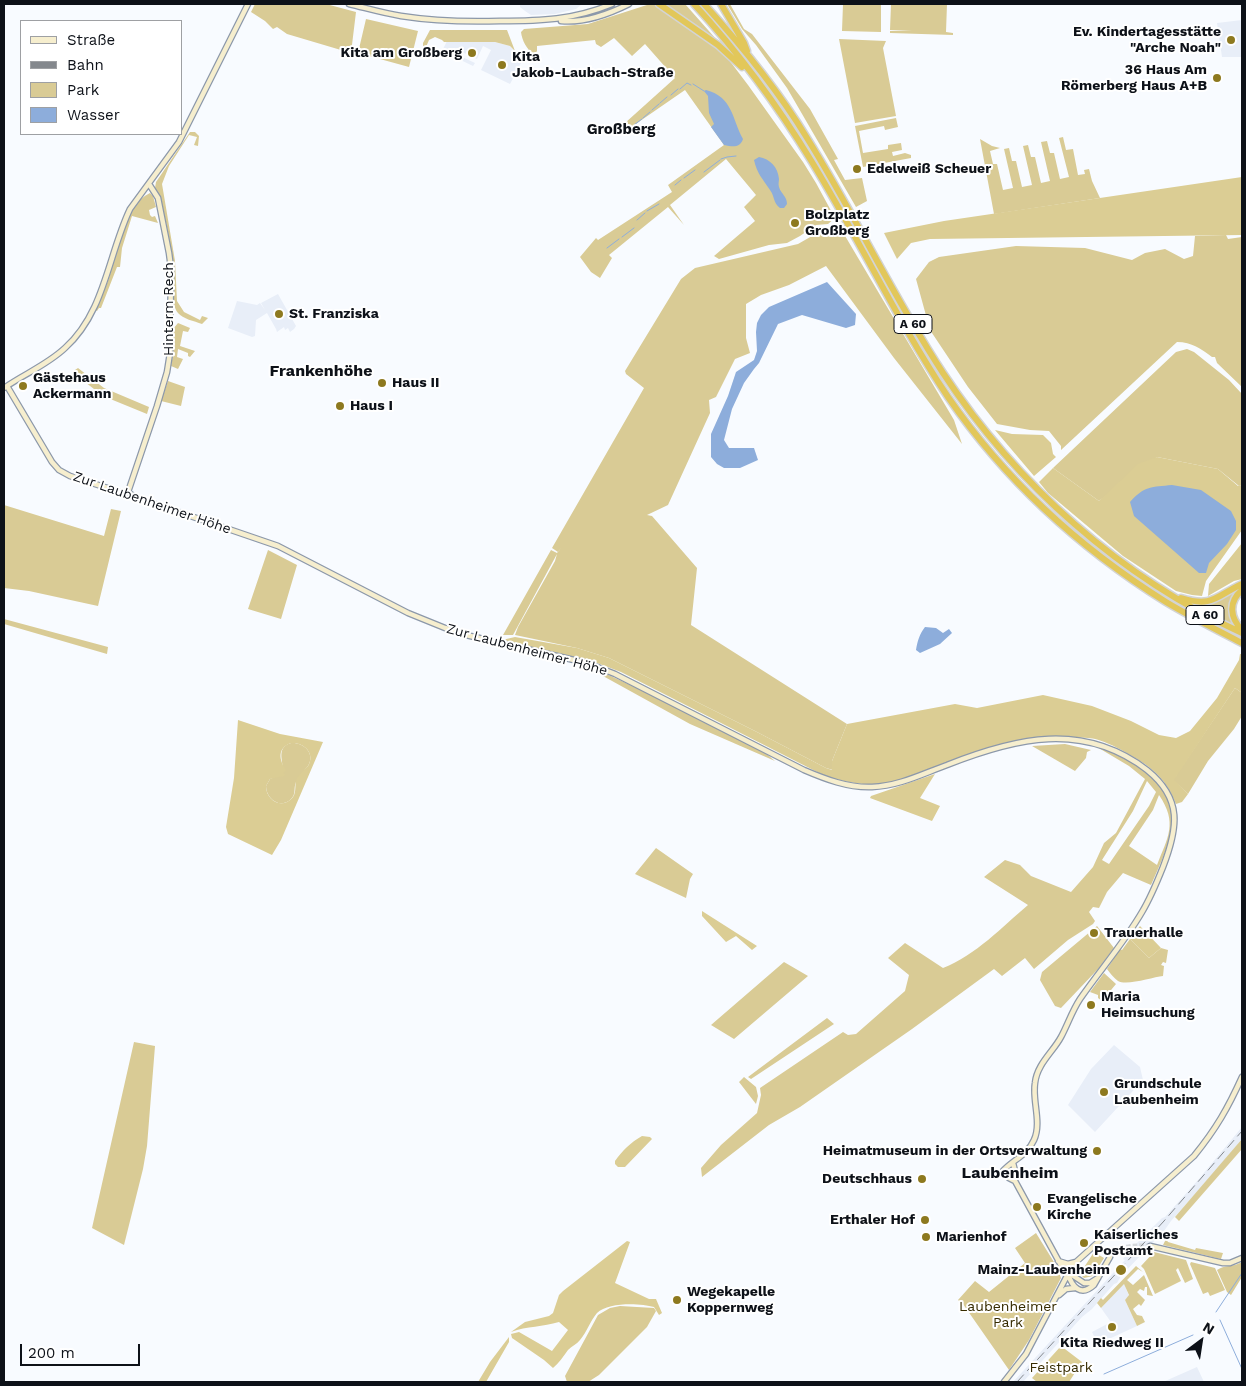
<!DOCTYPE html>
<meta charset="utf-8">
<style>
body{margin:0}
#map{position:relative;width:1246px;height:1386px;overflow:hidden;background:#f8fbff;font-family:"Work Sans",sans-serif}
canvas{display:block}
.frame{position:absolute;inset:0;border:5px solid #0d1118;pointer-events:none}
.legend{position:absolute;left:20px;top:20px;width:162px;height:115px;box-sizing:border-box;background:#fff;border:1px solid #9ea0a3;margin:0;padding:6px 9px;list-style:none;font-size:15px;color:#0d1118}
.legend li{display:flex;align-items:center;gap:10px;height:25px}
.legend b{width:25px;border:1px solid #9ea0a3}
.north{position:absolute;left:1176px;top:1316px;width:50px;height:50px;-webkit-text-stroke:4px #fff;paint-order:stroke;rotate:31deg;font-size:14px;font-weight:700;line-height:20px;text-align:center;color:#0d1118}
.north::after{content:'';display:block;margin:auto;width:18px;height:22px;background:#0d1118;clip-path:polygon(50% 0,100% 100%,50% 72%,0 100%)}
.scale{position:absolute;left:20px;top:1344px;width:120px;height:22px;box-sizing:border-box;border:2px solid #0d1118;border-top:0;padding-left:6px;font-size:15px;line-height:18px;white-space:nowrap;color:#0d1118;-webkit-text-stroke:4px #fff;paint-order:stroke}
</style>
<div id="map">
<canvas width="1246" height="1386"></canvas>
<div class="frame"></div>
<ul class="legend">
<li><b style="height:6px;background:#f6eece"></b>Straße</li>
<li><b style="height:6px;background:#84888d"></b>Bahn</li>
<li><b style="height:14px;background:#d9cb95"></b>Park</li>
<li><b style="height:14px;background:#8daddb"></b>Wasser</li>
</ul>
<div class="north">N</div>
<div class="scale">200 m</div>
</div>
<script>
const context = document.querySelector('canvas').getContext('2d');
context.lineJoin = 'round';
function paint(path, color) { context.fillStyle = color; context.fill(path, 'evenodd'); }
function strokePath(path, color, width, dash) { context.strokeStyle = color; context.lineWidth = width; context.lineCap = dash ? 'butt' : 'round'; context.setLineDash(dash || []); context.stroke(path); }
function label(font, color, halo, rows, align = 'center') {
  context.font = font + ' "Work Sans",sans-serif'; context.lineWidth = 4; context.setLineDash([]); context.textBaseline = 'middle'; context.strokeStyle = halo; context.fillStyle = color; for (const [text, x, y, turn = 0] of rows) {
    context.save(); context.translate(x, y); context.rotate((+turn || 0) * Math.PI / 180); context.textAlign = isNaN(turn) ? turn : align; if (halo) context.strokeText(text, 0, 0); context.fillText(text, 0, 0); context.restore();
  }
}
paint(new Path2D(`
 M520 4H582L576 9 555 14 531 15 525 11 520 7Z
 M1242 20V57H1222L1217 23Z
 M447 41 495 42 510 46 522 61 510 84 481 70 491 50 483 46 477 59 458 50 456 54 475 63 473 66 442 51Z
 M278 294 296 326 294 329 290 332 288 328 285 330 284 327 277 332 276 329 267 313 256 320 255 336 252 337 228 328 237 301 257 305 260 303 265 310 261 303Z
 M1114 1045 1140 1067 1143 1080 1095 1132 1068 1105 1091 1069Z
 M1242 1127V1139L1217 1170 1171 1221 1164 1231 1121 1276 1117 1283 1114 1284 1092 1309 1082 1317 1023 1382H1013L1125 1260 1123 1259 1130 1250 1162 1218 1165 1217 1198 1180Z
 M1124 1283 1129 1296 1125 1300 1137 1326 1098 1344 1092 1332 1111 1322 1101 1308Z
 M1197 1367 1204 1382H1163Z`), '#e8eef8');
paint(new Path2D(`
 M255 4H326L356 12 351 53 287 34 277 27 273 29 265 21 251 12Z
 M650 4 657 5 723 52 748 85 803 162 816 183 835 218 828 224 816 225 800 236 787 243 769 245 719 259 714 256 755 221 744 207 756 195 726 159 670 205 684 225 668 207 609 255 612 258 600 278 591 272 580 257 596 238 598 240 672 192 668 185 724 145 685 90 630 128 625 123 675 78 645 44 632 56 614 38 601 47 596 44 595 40 537 46V51L534 55C527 49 522 41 521 32L524 29 588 24Z
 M663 4H685L716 39 709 35Z
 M727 4H730L744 29 752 34 810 109 838 159 834 160 845 180 862 178 867 201 856 207 787 88 756 45 742 29Z
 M843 4H881V32L842 31Z
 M891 4H947L946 32 953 33V35L890 33V31H912L890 30Z
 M366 19 418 31 409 67 358 53Z
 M430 30H507L515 51 510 46 495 42H444L442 40 435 37 429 40 426 47 423 46V43Z
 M839 39 886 41 883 48 896 116 855 123Z
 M896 118 898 127 885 130 884 126 859 131 863 153 888 149V145L901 143 902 150 892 152 893 156 905 153 911 155V158L863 167 855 126Z
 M190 132H195L199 136 198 146 194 145 197 137 189 135 169 166 162 184 175 261 177 301 184 312 200 320 202 316 208 318 202 324C194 321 183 319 178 313 169 302 174 273 172 259 169 236 165 209 155 188L156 182Z
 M1063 137 1066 150 1073 149 1078 175 1085 174 1084 170 1089 169 1092 181 1100 198 994 214 980 139 992 146 1000 148 990 151 993 164H997L1003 190 1013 188 1004 149 1009 148 1012 161H1016L1022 187 1032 185 1023 146 1028 145 1031 157H1035L1041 183 1050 181 1041 142 1047 141 1050 153H1054L1060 179 1069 177 1059 138Z
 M150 193 153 196 156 207 149 210 150 215 152 217 155 216 158 223 132 216 122 248 120 267H117L101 308H99L97 311 95 310C101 299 105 289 109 278 117 251 123 206 150 193Z
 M838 224 954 420 962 444 894 358 826 266 789 285 761 295 746 304V338L750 353 735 359 716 397 709 400 710 413 668 505 647 515 652 516 697 568 691 625 847 724 832 761 833 770 826 768 755 731 609 658 577 648 515 635 518 627 555 561 557 554 513 635H503L551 550 557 553 561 548 558 552 552 548 644 388 626 374 625 371 681 279 695 268 798 244 826 228Z
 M1226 235 1228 239 1242 237V387L1217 363 1215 357H1212C1201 349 1192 342 1177 342L1061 450V446L1049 431 1030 430 997 424 968 387 930 330 916 279 929 262 939 257 1016 246 1085 248 1132 260 1145 253 1165 249 1184 259 1193 256 1195 236Z
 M178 323 190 328 188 332 183 331 180 346 195 351 190 357 188 356V353L178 349 177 357 183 359 178 369 171 366 173 355V329Z
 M1187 349 1194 352 1229 380 1242 394V485L1239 486 1218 469 1157 457 1099 501 1053 468 1176 352Z
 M78 368 104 388 149 407 147 414 103 396 72 372Z
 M168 381 185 387 181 406 161 401Z
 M4 505 104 536 111 509 121 511 98 606 29 591 4 588Z
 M268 550 297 565 281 619 248 609Z
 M1242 586 1235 594 1234 625 1194 604Z
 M4 619 108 647 107 654 4 624Z
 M593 668C636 687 677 707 718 728 737 738 760 747 775 761L690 724 603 676Z
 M1235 688 1242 693V716L1234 729 1208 761 1188 794 1173 780Z
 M291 743C303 742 316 753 308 766 304 771 299 776 296 782 293 789 297 794 290 800 279 809 266 798 266 786L270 779 283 773C284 762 275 748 291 743Z
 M1065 744 1091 750 1087 752 1086 758 1075 771 1032 746Z
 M1097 747C1131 759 1178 784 1172 827 1168 848 1159 867 1151 885L1123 873 1107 892 1099 908 1093 907 1089 912 1095 921 1093 924 1068 940 1034 969 1025 958 1002 976 994 969 912 1029 800 1107 769 1125 702 1177 701 1168 721 1145 757 1113 761 1095 760 1088 843 1032 848 1035 856 1034 905 991 909 975 888 958 905 943 943 968C976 955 1002 927 1028 905L984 877 1005 860 1020 865 1031 876 1071 892 1093 867 1104 843 1116 833 1145 779 1129 766ZM1147 781 1156 792 1149 806 1109 864 1102 860 1133 811ZM1159 795C1178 823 1168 837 1157 865L1129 846 1153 810Z
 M656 848 693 874 690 879 686 898 635 874Z
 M1097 926 1114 948 1099 968 1061 1008 1055 1006 1040 980 1042 972Z
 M1130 939 1149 958 1161 948 1168 950 1166 963 1163 962 1161 965 1164 966 1163 976C1153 977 1127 986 1118 981 1114 978 1110 973 1107 969L1120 949 1122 950Z
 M784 962 808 976 734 1039 711 1025Z
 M1104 973 1116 984 1102 1001 1098 998V995L1090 992Z
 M827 1018 834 1024 751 1079 748 1077Z
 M134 1042 155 1046 147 1146 143 1169 124 1245 92 1228Z
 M744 1077 756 1087 758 1096 756 1104 739 1082Z
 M1242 1139V1149L1179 1221 1175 1217Z
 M1036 1233 1057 1267 1061 1278 1029 1340 1009 1370 963 1304 958 1300 975 1281 989 1292 1025 1263 1015 1248Z
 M1166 1239 1168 1242 1195 1250 1196 1248 1223 1253 1221 1259 1163 1245Z
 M1154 1252 1186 1260 1193 1279 1185 1283 1178 1268 1176 1270 1181 1281 1155 1294 1144 1269 1141 1266Z
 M1191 1262 1215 1268 1225 1290 1210 1296 1208 1292 1203 1294 1190 1264Z
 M1242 1262V1277L1231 1295 1227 1292 1217 1270C1224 1265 1234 1267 1242 1262Z
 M1136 1266 1143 1272 1138 1269 1127 1280 1133 1285 1144 1275 1153 1296 1147 1295V1287H1145L1144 1291 1140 1289 1137 1292 1145 1300 1141 1306 1139 1304 1133 1309 1137 1315 1142 1316 1145 1322 1137 1326 1125 1300 1129 1295 1124 1284 1101 1308 1097 1303 1101 1298 1103 1300Z
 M620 1306 654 1308 656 1311 647 1327 599 1375 588 1382H567L565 1376 598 1315 610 1308Z`), '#d9cb95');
paint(new Path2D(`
 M1242 177V235L930 239 911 243 897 259 884 233 944 221Z
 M995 430 1012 434 1043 435 1051 443 1053 454 1056 457 1034 476Z
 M1157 457 1218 469 1238 486 1242 485V530L1206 581 1202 596 1192 595 1176 591 1123 556 1048 493 1039 482 1053 468 1099 501 1138 464Z
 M1242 543V579L1234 581 1208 596 1209 584Z
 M515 637 577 648 609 658 755 731 826 768 832 770V761L847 724 955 704 977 708 1043 695 1092 706 1131 721 1159 735 1176 738 1190 731 1217 698 1239 660 1240 654H1242V693L1235 688 1174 780 1188 794 1182 802 1176 804C1167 780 1152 767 1130 755 1121 749 1099 738 1088 738 1036 734 1000 742 951 761 931 769 911 780 890 783 868 787 843 782 823 775L621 672 597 663 575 657 503 641 502 640Z
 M238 720 280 734 323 742 281 840 272 855 228 834 226 827 234 778ZM291 743C303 742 316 753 308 766 305 770 300 773 297 778 294 784 297 791 293 797 283 810 266 801 266 786L270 779 284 776 285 774 283 773 286 770C279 760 277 748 291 743Z
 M935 774 920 798 940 806 932 821 870 798 871 796Z
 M702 911 757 946 752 950 736 936 726 942 702 916Z
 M1140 926 1161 948 1149 958 1130 939Z
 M642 1136 650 1137 652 1139 625 1167H618L615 1164V1161C622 1151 631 1142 642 1136Z
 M627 1241 630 1242 615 1283 649 1299H656L662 1313 659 1315 654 1307C640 1303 608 1302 597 1313 590 1321 587 1332 580 1340 577 1344 572 1346 568 1350 563 1357 559 1363 553 1368L544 1360 512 1338 511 1334 519 1332 552 1351 568 1330 559 1322C543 1327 527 1326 511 1332L525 1322 549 1316 553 1313 559 1295 563 1291Z
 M1094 1252 1104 1258 1093 1276 1084 1278 1080 1274 1081 1272Z
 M509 1337V1342L486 1382H478L490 1362Z
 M1061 1346 1082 1362 1069 1382H1037L1032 1378Z`), '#dbcd94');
paint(new Path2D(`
 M706 90C733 97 732 119 743 139 740 148 733 147 724 145L711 127 714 124 709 113 708 96 704 91Z
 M759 157C770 159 778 167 779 179 779 181 778 184 779 187 781 194 787 196 787 204L784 208H780C773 203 775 197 770 190 763 179 757 174 754 160Z
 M827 282 856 314 855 325 846 328 802 315 778 324 759 363 754 369 744 383 732 409 724 440 729 448H754L758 460 740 468H724L717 464 711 457V434L728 396 736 372 754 360 757 351 756 332 757 323 761 315 769 307Z
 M1172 485 1201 490 1231 511 1236 521V530L1227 544 1209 563 1206 573H1199L1134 516 1130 502C1144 486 1152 487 1172 485Z
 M925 627 936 628 943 633 949 629 952 633 940 644 920 653 916 650C917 642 920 633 925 627Z`), '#8daddb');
strokePath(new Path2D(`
 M693 84 704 91
 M680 89 687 83 691 85
 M671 95 678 89
 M660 103 667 97
 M652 110 659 104
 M643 118 650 112
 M634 125 642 119
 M721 159 727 157 736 156
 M704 172 720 160
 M684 178 695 170
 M675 185 681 180
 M647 211 659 204
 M637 220 645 213
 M622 237 634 228
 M607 248 619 239
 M1216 1312 1242 1273
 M1220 1320 1242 1369
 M1104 1374 1193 1335`), '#8daddb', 1);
strokePath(new Path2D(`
 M1110 1257C1120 1245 1135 1245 1150 1246`), '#d5d8dc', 4.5, [4.5, 2]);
const secondary = new Path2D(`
 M349 4C366 8 383 13 401 16 433 21 467 22 500 21 541 21 573 20 612 4
 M561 21C583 23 609 14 629 4
 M7 386 52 462 59 470 70 476 120 492H128L135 497 278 546 408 613 445 628 466 635 587 663 615 674 804 770C825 779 848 788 872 787 899 786 922 774 947 765 1015 738 1083 721 1147 770 1183 799 1178 828 1163 867 1157 882 1151 897 1142 912 1124 943 1100 970 1080 999 1072 1011 1068 1024 1061 1037 1053 1052 1037 1064 1035 1083 1032 1101 1042 1122 1034 1140 1027 1156 1012 1160 1002 1172L1009 1178 1015 1181
 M4 388C24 374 47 365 65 348 105 312 108 255 130 209L179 142 248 4
 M128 492 157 406 167 372 170 353 171 268 169 253 158 198 149 184
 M1013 1163 1015 1171V1181L1063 1269 1084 1283H1090L1098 1278
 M1150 1246 1223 1263H1230L1242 1258
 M1058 1261 1068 1264 1076 1262
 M1068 1274C1072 1287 1081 1297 1094 1285L1110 1257
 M1059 1295 1066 1289 1075 1288
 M1004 1382 1026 1354 1068 1274 1076 1262 1194 1156C1216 1129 1228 1108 1242 1077`);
const highway = new Path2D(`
 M659 4 718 45 742 67
 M694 4C738 52 778 106 812 162 859 239 898 322 948 397 1005 480 1081 549 1166 602 1191 617 1217 630 1242 643
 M704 4C742 46 778 90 807 138 855 215 893 297 943 373 1017 485 1120 577 1242 633
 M721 4 744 43 747 51
 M1242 590C1228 602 1230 618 1242 630
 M1181 598C1213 608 1216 596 1242 584`);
strokePath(secondary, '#8c98aa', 7);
strokePath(highway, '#d3d4d5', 9);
strokePath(secondary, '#f6eece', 4.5);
strokePath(highway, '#e2c75a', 6);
strokePath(new Path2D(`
 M1017 1382 1164 1221 1242 1131`), '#84888d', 1, [10, 5]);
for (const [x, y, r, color] of [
 [1231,40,5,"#8d791f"],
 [472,53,5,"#8d791f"],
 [502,65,5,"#8d791f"],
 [1217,78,5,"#8d791f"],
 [857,169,5,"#8d791f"],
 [795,223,5,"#8d791f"],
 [279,314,5,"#8d791f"],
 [382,383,5,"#8d791f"],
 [23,386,5,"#8d791f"],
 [340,406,5,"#8d791f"],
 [1094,933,5,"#8d791f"],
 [1091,1005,5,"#8d791f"],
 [1104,1092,5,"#8d791f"],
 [1097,1151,5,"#8d791f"],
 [922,1179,5,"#8d791f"],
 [1037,1207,5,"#8d791f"],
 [925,1220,5,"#8d791f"],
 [926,1237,5,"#8d791f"],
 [1084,1243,5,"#8d791f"],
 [1121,1270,6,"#8d791f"],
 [677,1300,5,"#8d791f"],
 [1112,1327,5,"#8d791f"]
]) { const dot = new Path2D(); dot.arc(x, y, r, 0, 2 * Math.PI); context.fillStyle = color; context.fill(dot); strokePath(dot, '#fff', 2); }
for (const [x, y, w] of [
 [913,324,38],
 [1205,615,38]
]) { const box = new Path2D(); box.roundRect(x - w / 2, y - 9.5, w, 19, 4); context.fillStyle = '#fff'; context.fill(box); strokePath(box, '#0d1118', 1); }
label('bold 12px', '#0d1118', null, [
 ["A 60",913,324],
 ["A 60",1205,615]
]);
label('bold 14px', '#0d1118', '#fff', [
 ["Ev. Kindertagesstätte",1221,32,"right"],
 ["\"Arche Noah\"",1221,48,"right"],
 ["Kita am Großberg",462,53,"right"],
 ["Kita",512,57],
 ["Jakob-Laubach-Straße",512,73],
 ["36 Haus Am",1207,70,"right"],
 ["Römerberg Haus A+B",1207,86,"right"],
 ["Edelweiß Scheuer",867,169],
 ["Bolzplatz",805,215],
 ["Großberg",805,231],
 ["St. Franziska",289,314],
 ["Gästehaus",33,378],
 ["Ackermann",33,394],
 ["Haus II",392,383],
 ["Haus I",350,406],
 ["Trauerhalle",1104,933],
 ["Maria",1101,997],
 ["Heimsuchung",1101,1013],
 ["Grundschule",1114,1084],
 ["Laubenheim",1114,1100],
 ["Heimatmuseum in der Ortsverwaltung",1087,1151,"right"],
 ["Deutschhaus",912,1179,"right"],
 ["Evangelische",1047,1199],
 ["Kirche",1047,1215],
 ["Erthaler Hof",915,1220,"right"],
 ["Kaiserliches",1094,1235],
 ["Postamt",1094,1251],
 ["Marienhof",936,1237],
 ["Mainz-Laubenheim",1110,1270,"right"],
 ["Wegekapelle",687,1292],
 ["Koppernweg",687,1308],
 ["Kita Riedweg II",1112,1343,"center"]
], 'left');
label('14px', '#0d1118', '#fff', [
 ["Hinterm Rech",169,309,-90],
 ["Zur Laubenheimer Höhe",152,503,19],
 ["Zur Laubenheimer Höhe",527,650,15]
]);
label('14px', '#362b00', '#fff', [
 ["Laubenheimer",1008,1307],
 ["Park",1008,1323],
 ["Feistpark",1061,1368]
]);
label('bold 15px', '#0d1118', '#fff', [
 ["Großberg",621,130]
]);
label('bold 16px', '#0d1118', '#fff', [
 ["Frankenhöhe",321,371],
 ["Laubenheim",1010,1173]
]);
</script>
